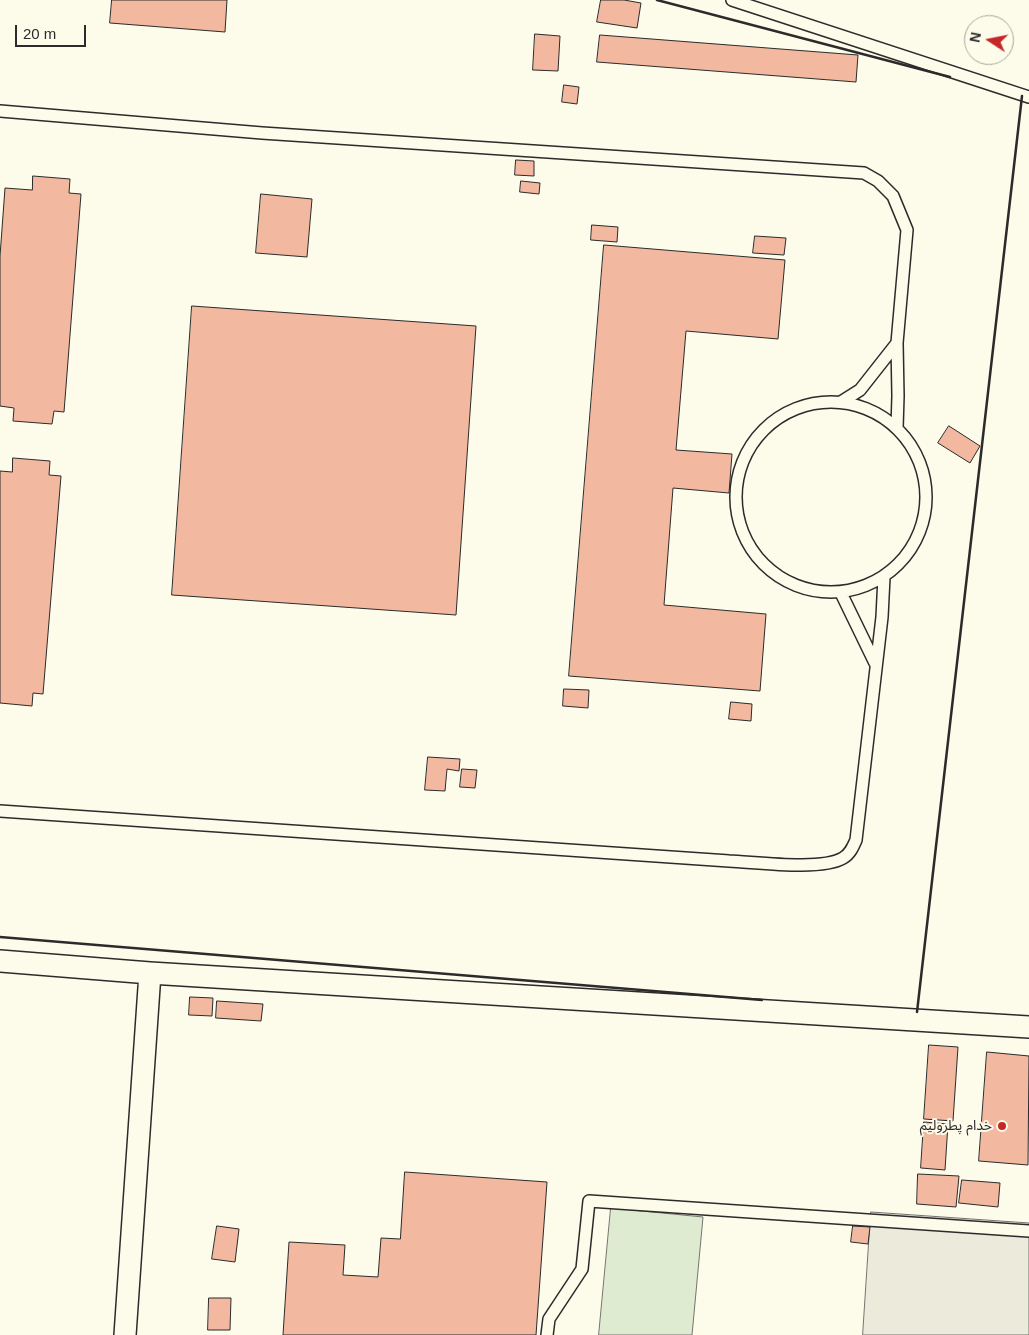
<!DOCTYPE html>
<meta charset="utf-8">
<style>
body{margin:0}
#map{position:relative;width:1029px;height:1335px;overflow:hidden;background:#fdfbea;font-family:Helvetica,sans-serif}
canvas{display:block}
.north{position:absolute;left:964px;top:15px;width:50px;height:50px;box-sizing:border-box;background:#fdfbea;border:1px solid #a9a89e;border-radius:50%;rotate:281deg;font-size:14px;font-weight:700;line-height:20px;text-align:center;color:#2b2b2b}
.north::after{content:'';display:block;margin:auto;width:18px;height:22px;background:#c62828;clip-path:polygon(50% 0,100% 100%,50% 72%,0 100%)}
.scale{position:absolute;left:15px;top:25px;width:71px;height:22px;box-sizing:border-box;border:2px solid #2b2b2b;border-top:0;padding-left:6px;font-size:15px;line-height:18px;white-space:nowrap;color:#2b2b2b;-webkit-text-stroke:4px #fdfbea;paint-order:stroke}
</style>
<div id="map">
<canvas width="1029" height="1335"></canvas>
<div class="north">N</div>
<div class="scale">20 m</div>
</div>
<script>
const context = document.querySelector('canvas').getContext('2d');
context.lineJoin = 'round';
function paint(path, color) { context.fillStyle = color; context.fill(path, 'evenodd'); }
function strokePath(path, color, width, dash) { context.strokeStyle = color; context.lineWidth = width; context.lineCap = dash ? 'butt' : 'round'; context.setLineDash(dash || []); context.stroke(path); }
function label(font, color, halo, rows, align = 'center') {
  context.font = font + ' Helvetica,"Noto Sans Arabic",sans-serif'; context.lineWidth = 4; context.setLineDash([]); context.textBaseline = 'middle'; context.strokeStyle = halo; context.fillStyle = color; for (const [text, x, y, turn = 0] of rows) {
    context.save(); context.translate(x, y); context.rotate((+turn || 0) * Math.PI / 180); context.textAlign = isNaN(turn) ? turn : align; if (halo) context.strokeText(text, 0, 0); context.fillText(text, 0, 0); context.restore();
  }
}
const green = new Path2D(`
 M611 1208 703 1217 692 1335H599Z`);
paint(green, '#deebd1');
strokePath(green, '#74746e', 1);
const parking = new Path2D(`
 M871 1212 1029 1223V1335H863Z`);
paint(parking, '#eceadb');
strokePath(parking, '#74746e', 1);
const building = new Path2D(`
 M112 0H227L225 32 110 23Z
 M601 0H624L641 3 637 28 597 22Z
 M535 34 560 36 558 71 533 70Z
 M600 35 858 55 856 82 597 62Z
 M564 85 579 87 577 104 562 102Z
 M516 160 534 161V176L515 175Z
 M33 176 70 179 69 193 81 194 64 412 54 411 52 424 13 421 14 408 0 406V256L5 188 32 190Z
 M521 181 540 183 539 194 520 192Z
 M261 194 312 199 307 257 256 253Z
 M592 225 618 227 617 242 591 240Z
 M755 236 786 238 784 255 753 253Z
 M604 245 785 260 778 339 686 331 676 450 732 454 729 493 673 488 664 605 766 614 760 691 569 676Z
 M192 306 476 326 456 615 172 595Z
 M949 426 980 446 970 463 938 443Z
 M13 458 50 461 49 475 61 476 43 694 33 693 32 706 0 703V471L12 472Z
 M564 689 589 690 588 708 563 706Z
 M731 702 752 704 751 721 729 719Z
 M428 757 460 759 459 771 447 769 445 791 425 790Z
 M462 769 477 770 475 788 460 787Z
 M190 997 213 998 212 1016 189 1015Z
 M217 1001 263 1004 261 1021 216 1018Z
 M929 1045 958 1047 953 1121 924 1119Z
 M987 1052 1029 1056 1028 1165 979 1161Z
 M924 1122 948 1124 945 1170 921 1168Z
 M405 1172 547 1182 536 1335H283L289 1242 345 1245 343 1275 378 1277 381 1238 400 1239Z
 M918 1174 959 1176 956 1207 917 1204Z
 M962 1180 1000 1183 998 1207 959 1203Z
 M217 1226 239 1229 235 1262 212 1259Z
 M853 1226 870 1227 868 1244 851 1242Z
 M209 1298H231L230 1330H208Z`);
paint(building, '#f2b8a0');
strokePath(building, '#2b2b2b', 1);
const lane = new Path2D(`
 M732 0 1029 97
 M0 111 262 133 864 173 878 181 893 196 907 230 897 343 898 396 897 428
 M736 497a95 95 0 1 1 190 0a95 95 0 1 1-190 0Z
 M841 402 860 390 897 343
 M841 593 875 663
 M0 811 729 861C756 862 821 871 843 858 850 854 853 847 856 840L882 617 884 577
 M547 1335 549 1319 582 1269 589 1201 1029 1231`);
const street = new Path2D(`
 M0 961 150 973 1029 1027
 M125 1335 150 973`);
strokePath(lane, '#2b2b2b', 14);
strokePath(street, '#2b2b2b', 24);
strokePath(lane, '#fdfbea', 11);
strokePath(street, '#fdfbea', 21);
strokePath(new Path2D(`
 M657 0 950 77
 M0 937 762 1000
 M917 1012 1022 96`), '#2b2b2b', 2.5);
for (const [x, y, r, color] of [
 [1002,1126,5,"#c62828"]
]) { const dot = new Path2D(); dot.arc(x, y, r, 0, 2 * Math.PI); context.fillStyle = color; context.fill(dot); strokePath(dot, '#fdfbea', 2); }
label('14px', '#2b2b2b', '#fdfbea', [
 ["خدام پطرولیم",992,1126]
], 'right');
</script>
